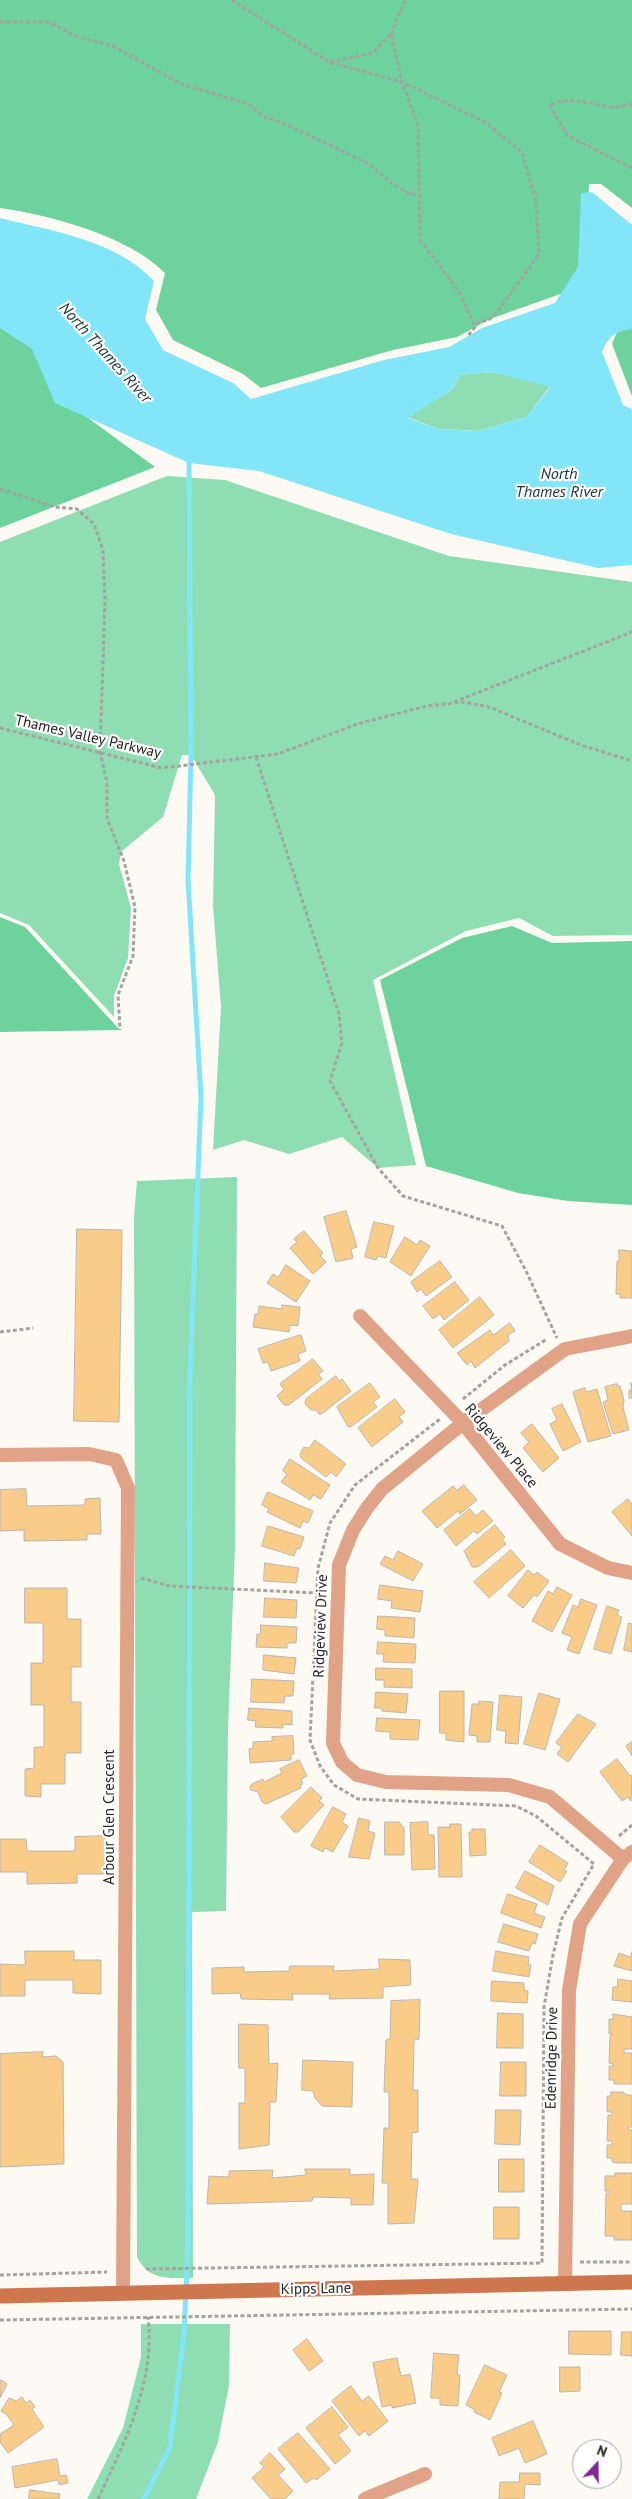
<!DOCTYPE html>
<style>
body{margin:0}
#map{position:relative;width:632px;height:2499px;overflow:hidden;background:#fdf9f3;font-family:"PT Sans",sans-serif}
canvas{display:block}
.north{position:absolute;left:572px;top:2439px;width:50px;height:50px;box-sizing:border-box;background:#fff;border:1px solid #a7a7a6;border-radius:50%;rotate:21deg;font-size:14px;font-weight:700;line-height:20px;text-align:center;color:#242321}
.north::after{content:'';display:block;margin:auto;width:18px;height:22px;background:#822894;clip-path:polygon(50% 0,100% 100%,50% 72%,0 100%)}
</style>
<div id="map">
<canvas width="632" height="2499"></canvas>
<div class="north">N</div>
</div>
<script>
const context = document.querySelector('canvas').getContext('2d');
context.lineJoin = 'round';
function paint(path, color) { context.fillStyle = color; context.fill(path, 'evenodd'); }
function strokePath(path, color, width, dash) { context.strokeStyle = color; context.lineWidth = width; context.lineCap = dash ? 'butt' : 'round'; context.setLineDash(dash || []); context.stroke(path); }
function label(font, color, halo, rows, align = 'center') {
  context.font = font + ' "PT Sans",sans-serif'; context.lineWidth = 4.5; context.setLineDash([]); context.textBaseline = 'middle'; context.strokeStyle = halo; context.fillStyle = color; for (const [text, x, y, turn = 0] of rows) {
    context.save(); context.translate(x, y); context.rotate((+turn || 0) * Math.PI / 180); context.textAlign = isNaN(turn) ? turn : align; if (halo) context.strokeText(text, 0, 0); context.fillText(text, 0, 0); context.restore();
  }
}
paint(new Path2D(`
 M492 372 550 386 527 417 478 431 439 429 407 417 453 389 460 375Z
 M167 476 225 480 449 556 632 582V935L553 936 519 918 466 931 373 980 416 1165 378 1168 342 1137 289 1154 244 1140 213 1150 221 1007 213 906 215 795 191 755H182L163 817 121 852 119 864 131 908 128 958 114 996V1017L29 925 0 913V542Z
 M237 1177 235 1548 228 1728 226 1911 192 1912 193 2278C168 2278 149 2281 137 2257L134 1218 137 1181Z
 M141 2324H230L229 2385 218 2442 196 2499H87L123 2428 141 2357Z`), '#8fddb2');
paint(new Path2D(`
 M0 0H632V208L601 184H589L585 259 563 293 490 319 457 337 393 350 261 388 243 374 173 340 156 310 165 273C128 236 51 215 0 208Z
 M0 318 39 343 61 398 155 467 0 528Z
 M632 323V396L612 344 617 332Z
 M0 917 25 927 120 1030 0 1032Z
 M512 926 552 943 632 941V1205L568 1201 518 1193 426 1166 380 980 462 938Z`), '#6ed29e');
paint(new Path2D(`
 M592 192 632 225V329C615 331 608 337 602 352L623 405 632 409V565L598 568 451 534 259 471 189 463 55 403 32 349 0 328V218C52 231 116 240 154 281L145 319 163 350 233 383 251 399 384 360 449 347 482 328 555 303 578 267 581 193ZM492 372 550 387 527 417 478 431 439 429 408 418 453 389 460 375Z`), '#82e6f8');
strokePath(new Path2D(`
 M144 2499 170 2447 184 2333 188 2248 190 1375 201 1097 188 880 191 755 189 463`), '#82e6f8', 5);
const building = new Path2D(`
 M346 1211 357 1247 351 1249 353 1258 336 1262 324 1217Z
 M374 1222 394 1226 386 1258 378 1256 376 1260 365 1257Z
 M77 1229 122 1230 119 1422 74 1421Z
 M304 1231 323 1253 320 1256 326 1262 313 1274 290 1248 297 1242 294 1239Z
 M405 1237 417 1245 420 1240 430 1246 411 1276 390 1262Z
 M619 1250 632 1251V1298H620V1294H616L617 1261H619Z
 M440 1261 452 1277 426 1296 421 1289 417 1292 411 1282Z
 M286 1265 310 1281 296 1302 267 1283 273 1274 278 1277Z
 M455 1282 469 1300 444 1320 440 1314 433 1319 423 1306Z
 M480 1297 494 1315 453 1348 439 1330Z
 M282 1305 300 1307 298 1326 290 1325 289 1332 253 1327 255 1314H258L259 1306 282 1309Z
 M510 1323 515 1331 508 1335 509 1341 475 1368 471 1361 467 1365 457 1353 490 1330 493 1335Z
 M301 1335 306 1351 298 1354 300 1361 271 1371 268 1362 263 1363 258 1349Z
 M313 1359 323 1371 318 1374 322 1379 289 1405H284L277 1396 284 1389 280 1384Z
 M336 1376 339 1381 342 1379 351 1391 320 1415 316 1410H311L305 1404 306 1399Z
 M370 1383 380 1397 373 1402 377 1407 352 1426 348 1427 337 1407Z
 M631 1383 632 1398H629V1390H632Z
 M617 1384 618 1386H620L624 1400 623 1407 629 1430 613 1434 603 1402 608 1400 605 1387Z
 M585 1388 586 1392 597 1389 611 1436 588 1442 573 1392Z
 M395 1399 405 1412 399 1417 403 1422 372 1447 358 1428Z
 M562 1404 581 1442 563 1451 550 1424 557 1420 552 1409Z
 M532 1424 559 1458 543 1472 523 1448 529 1442 521 1433Z
 M315 1440 346 1464 336 1477 331 1472 326 1477 301 1458 300 1454 304 1447 309 1448Z
 M290 1459 330 1485 321 1499 313 1495 310 1500 281 1482 287 1474 283 1471Z
 M464 1485 477 1500 460 1514 458 1511 437 1528 422 1511 453 1486 457 1490Z
 M26 1489 27 1506 85 1505V1499L100 1498 101 1534H87V1540L24 1541V1530L0 1531V1490Z
 M268 1492 313 1511 308 1523 303 1521 300 1528 267 1512 269 1509 262 1505Z
 M628 1499 632 1504V1536L612 1512Z
 M470 1509 476 1516 483 1510 493 1521 477 1534 474 1531 456 1546 444 1530Z
 M495 1525 505 1537 502 1539 506 1544 478 1567H472L464 1551Z
 M268 1526 304 1537 300 1549 297 1548 294 1556 262 1546Z
 M511 1550 525 1566 489 1598 474 1582Z
 M398 1551 423 1564 413 1581 380 1564 385 1556 393 1560Z
 M265 1563 299 1568 296 1583 264 1581Z
 M528 1570 534 1575 537 1572 549 1581 537 1597 534 1595 523 1608 508 1596Z
 M380 1585 423 1591 420 1612 391 1608 392 1601 378 1599Z
 M557 1587 572 1595 552 1632 532 1621 548 1591 553 1594Z
 M25 1588H67V1619H81V1667H71V1702H81V1753H65V1784H41V1797L25 1796V1769L34 1768V1747H44V1705H31V1663H43V1623H25Z
 M265 1598 297 1600 296 1618 264 1617Z
 M581 1599 597 1605 579 1654 567 1650 572 1637 562 1633 573 1605 578 1607Z
 M607 1606 619 1610 617 1615 622 1617 611 1654 594 1649Z
 M378 1616 415 1618 414 1638 385 1636V1630L377 1629Z
 M629 1623 632 1624V1652L624 1650Z
 M261 1625 297 1627 296 1643H287V1648L256 1647 257 1634H260Z
 M378 1642 416 1644 415 1663 383 1662 384 1654H377Z
 M264 1655 296 1658 294 1674 263 1670Z
 M376 1668 412 1669V1688L384 1687V1680H376Z
 M252 1679 294 1681 293 1696H285L284 1703 251 1702Z
 M440 1691H464V1742L446 1740V1733H440Z
 M376 1692 408 1694 406 1713 382 1711V1708H375Z
 M539 1693 560 1699 545 1750 524 1744Z
 M500 1695 522 1697 518 1744 505 1743 506 1731 497 1730Z
 M479 1701 493 1702 490 1742H477V1736L469 1735 472 1704H479Z
 M249 1708 292 1711V1725L283 1724V1728L255 1727 256 1721 248 1720Z
 M578 1714 596 1724 568 1762 557 1754 562 1747 556 1743Z
 M377 1718 420 1720 418 1740 390 1739V1732L376 1731Z
 M293 1736 294 1754H291V1760L250 1763 249 1749 253 1748V1742L272 1741V1737Z
 M632 1742V1756L626 1746Z
 M617 1759 630 1776 632 1775 631 1801 628 1797 622 1801 600 1772Z
 M299 1760 307 1776 301 1779 303 1784 300 1785 301 1788 266 1804 262 1802 258 1792 251 1790 250 1787 252 1784 263 1779 264 1782 282 1773 280 1769Z
 M311 1787 322 1798 319 1801 324 1805 298 1832H294L281 1817Z
 M333 1807 346 1814 342 1822 348 1826 333 1852 325 1848 323 1852 311 1846Z
 M359 1818 370 1821 368 1831 375 1833 369 1859 349 1857Z
 M385 1822H399L404 1828V1855H385Z
 M428 1822V1835H434L435 1869 412 1870 410 1823Z
 M450 1824H461L462 1877H439L438 1827H450Z
 M472 1829H485L486 1855 470 1856 469 1832H472Z
 M105 1836 106 1874H77V1883L27 1884V1872H0V1839H26L27 1851H75V1837Z
 M540 1845 568 1863 564 1870 567 1871 560 1882 529 1862Z
 M525 1871 554 1886 548 1905 516 1888Z
 M508 1894 537 1904 534 1913 545 1917 541 1928 501 1913Z
 M504 1924 538 1934 535 1944 532 1943 529 1951 498 1942Z
 M25 1951H74V1960H101V1994L73 1993V1980H25V1996H0V1964L25 1965Z
 M496 1951 529 1957 528 1965H531L529 1977 493 1971Z
 M632 1952V1971L614 1966 619 1953 630 1957Z
 M379 1959 410 1960 411 1985 383 1987V1998L329 1999 330 1994H292L293 2000 241 1999 240 1993 212 1994V1968L244 1967V1972L289 1971 290 1966H334L333 1971 379 1969Z
 M618 1979 632 1981V2002L612 2000 613 1987H617Z
 M492 1981 524 1983V1990L528 1991 527 2003 491 2001Z
 M420 2000 419 2039 414 2040 413 2090H418V2132L412 2133 411 2179H418L414 2223 388 2224V2183H382L384 2128H389V2092H384L386 2040 390 2039 391 2001Z
 M498 2013 523 2014V2048H497Z
 M613 2014 632 2017V2049H624V2053H632V2084H614V2080H609V2066H613V2064L609 2063 610 2036 613 2034H609V2019H613Z
 M239 2024 268 2025 269 2064 278 2063 276 2102H270L269 2145 239 2149V2103H245V2068H239Z
 M43 2052 42 2057 56 2056 63 2062 64 2164 0 2167V2054Z
 M303 2060 353 2062 352 2107 322 2106 315 2098 313 2091 302 2090Z
 M501 2062H526V2096H500Z
 M611 2092H623L627 2095H632V2127H628L629 2130H632V2163H618L612 2162V2158H607V2145H612V2141H607L608 2115H612V2112H607V2096H611Z
 M496 2110H521L520 2145 495 2144Z
 M499 2159H524V2192H499Z
 M305 2169H350V2175L374 2174 373 2205H351V2198L313 2197 312 2201 207 2204 209 2176 229 2177V2171L273 2170 272 2178 306 2175Z
 M615 2173H632V2204H621V2211H632V2240H614V2236H605L606 2193H610V2191H605V2176H615Z
 M494 2207H519V2239H494Z
 M569 2331H611V2355L569 2354Z
 M622 2332H632V2356L621 2355Z
 M307 2339 323 2361 309 2371 293 2350Z
 M434 2353 459 2355 457 2375H460L458 2406 440 2405V2398H431Z
 M397 2358 401 2376 410 2374 416 2403 392 2408V2405L382 2407 373 2363Z
 M485 2365 507 2375 499 2392 502 2393 490 2420 474 2412 475 2410 466 2405Z
 M560 2367H580V2391L560 2392Z
 M1 2380 7 2384 0 2398V2382Z
 M351 2386 362 2401 369 2396 388 2421 369 2436 365 2431 359 2436 332 2401Z
 M22 2397 26 2403 30 2400 35 2407 32 2409 44 2427 8 2453 0 2442V2434L14 2425 7 2415 1 2411 9 2398 16 2401Z
 M332 2407 348 2427 338 2435 351 2451 335 2464 306 2428Z
 M533 2421 547 2454 525 2463 519 2448 499 2456 492 2438Z
 M298 2433 330 2469 316 2480 314 2478 306 2483 278 2449Z
 M270 2453 285 2469 278 2475 293 2491 285 2499H271L252 2478 264 2467 260 2463Z
 M57 2459 60 2476 66 2475 68 2483 59 2485 58 2480 15 2488 12 2467Z
 M520 2473H540V2485L525 2484 524 2499H499L500 2482H519Z
 M30 2490 60 2494 59 2499H29Z`);
paint(building, '#f9cc8a');
strokePath(building, '#bab6b1', 1);
strokePath(new Path2D(`
 M232 0 329 62 402 82 418 126 420 240 458 290 475 327 467 337
 M0 22H49L75 36 113 46 181 84 249 104 262 116 285 124 369 164 394 185 412 195 418 193
 M391 34 405 0
 M330 62 372 53 391 34 402 82 483 121 522 152 536 201 539 254 498 311 490 319 474 324
 M632 104C626 105 618 108 612 107 590 105 571 95 549 105L568 136 632 168
 M0 489 55 507 77 509 94 524 103 550 105 601 100 752 107 783V818L124 861 135 907 133 956 118 995 120 1030
 M454 702 632 632
 M0 728 162 768 278 754 357 724 427 706 463 702 489 707 581 745 632 761
 M256 757 339 1014 342 1043 330 1081 378 1168 403 1196 502 1226 526 1271 557 1338
 M0 1332 33 1328
 M463 1399 505 1365 547 1339
 M141 1578 169 1586 316 1593
 M619 1836 632 1825
 M580 2262H632
 M146 2269 542 2263 544 2007 553 1955 562 1918 594 1864 536 1816 516 1806 358 1799 334 1785 320 1766 310 1740 318 1568 330 1523 355 1485 440 1419
 M0 2275 107 2272
 M0 2320 632 2309
 M98 2499C124 2444 156 2380 148 2317`), '#a5a39e', 3, [4, 2.5]);
strokePath(new Path2D(`
 M360 1316 463 1423 560 1544 608 1568 632 1573
 M0 1455 89 1454 116 1460 128 1488 123 2293
 M623 1859 550 1797 509 1785 386 1782 357 1775 342 1762 333 1743 339 1565 353 1530 367 1508 382 1489 463 1423 565 1349 632 1336
 M565 2283 569 1990 580 1924 623 1859 632 1852
 M365 2499 425 2474`), '#e0a388', 14);
strokePath(new Path2D(`
 M0 2296 632 2282`), '#ce764e', 15);
label('15px', '#242321', '#fff', [
 ["Thames Valley Parkway",88,737,13],
 ["Ridgeview Place",501,1446,50],
 ["Ridgeview Drive",321,1626,-88],
 ["Arbour Glen Crescent",110,1817,-90],
 ["Edenridge Drive",552,2058,-89],
 ["Kipps Lane",316,2289,-1]
]);
label('italic 16px', '#183034', '#fff', [
 ["North Thames River",105,353,48],
 ["North",559,474],
 ["Thames River",559,492]
]);
</script>
